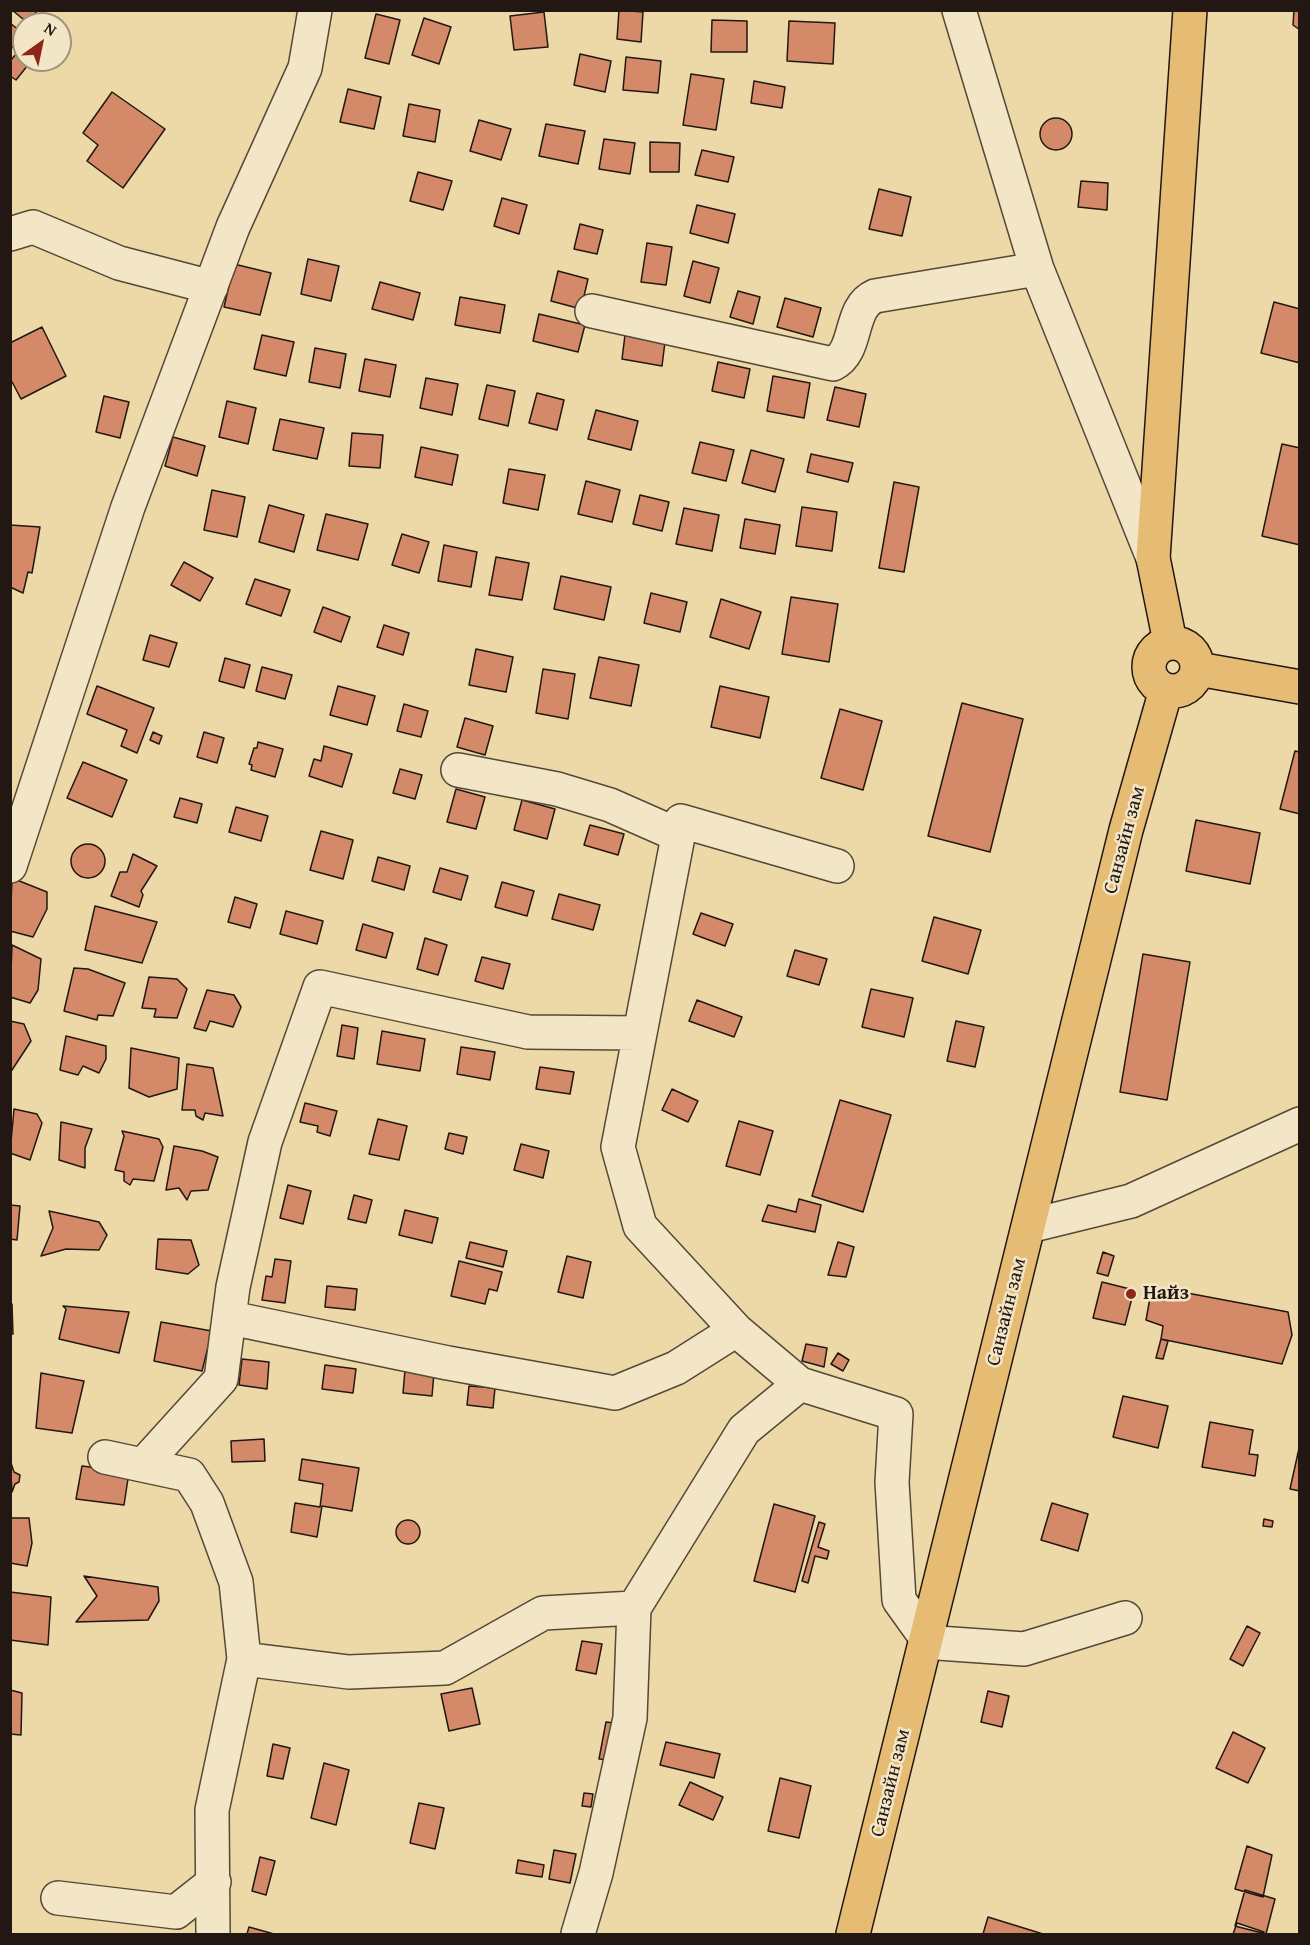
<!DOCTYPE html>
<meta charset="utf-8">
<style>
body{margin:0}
#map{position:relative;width:1310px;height:1945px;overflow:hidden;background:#ecd9a7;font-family:"Gentium Book Plus",serif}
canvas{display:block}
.frame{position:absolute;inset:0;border:12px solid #221712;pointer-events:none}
.north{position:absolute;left:12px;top:12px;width:60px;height:60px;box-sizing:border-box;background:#f3e6c6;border:2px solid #9f937e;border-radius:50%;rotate:33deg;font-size:16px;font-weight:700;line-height:24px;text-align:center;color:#221712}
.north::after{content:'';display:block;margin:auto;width:21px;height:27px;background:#8f2418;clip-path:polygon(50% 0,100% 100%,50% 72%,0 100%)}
</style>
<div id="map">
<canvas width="1310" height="1945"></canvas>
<div class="frame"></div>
<div class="north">N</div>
</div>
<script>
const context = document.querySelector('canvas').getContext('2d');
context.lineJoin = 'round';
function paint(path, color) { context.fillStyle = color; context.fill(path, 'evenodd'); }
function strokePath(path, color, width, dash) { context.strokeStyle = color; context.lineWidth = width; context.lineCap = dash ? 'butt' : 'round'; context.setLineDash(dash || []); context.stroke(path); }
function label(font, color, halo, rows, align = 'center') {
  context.font = font + ' "Gentium Book Plus",serif'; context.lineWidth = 5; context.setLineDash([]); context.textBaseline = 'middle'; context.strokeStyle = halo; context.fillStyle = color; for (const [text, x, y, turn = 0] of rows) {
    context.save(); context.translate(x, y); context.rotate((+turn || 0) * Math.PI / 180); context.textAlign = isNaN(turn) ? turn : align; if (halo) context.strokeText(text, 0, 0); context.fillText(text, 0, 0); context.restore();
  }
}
const building = new Path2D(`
 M12 10H33L41 17 35 24H29Z
 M619 10 643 12 641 42 617 39Z
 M1294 10H1300V30L1293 25Z
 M544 12 548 47 514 50 510 16Z
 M376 14 400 20 389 64 365 58Z
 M424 18 451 27 439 64 412 55Z
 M712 20 747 21V52H711Z
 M789 21 835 23 833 64 787 61Z
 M10 23 24 34 10 50Z
 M24 45V60H32L16 80 10 76V61Z
 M580 54 611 61 605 92 574 85Z
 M626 57 661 61 658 93 623 90Z
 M691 74 724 79 716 130 683 125Z
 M754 81 785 87 782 108 751 103Z
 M348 89 381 97 374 129 340 122Z
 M112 92 165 129 123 188 87 161 98 145 83 133Z
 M409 104 440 110 435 142 403 136Z
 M1040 134a16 16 0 1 1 32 0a16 16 0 1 1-32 0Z
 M479 120 511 129 501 160 470 151Z
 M546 124 585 131 578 164 539 156Z
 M604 139 635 143 630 174 599 169Z
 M650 142 680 143 679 172H650Z
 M702 150 734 157 728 182 695 175Z
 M418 172 452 181 443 210 410 201Z
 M1081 181 1108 183 1107 210 1078 207Z
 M879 189 911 197 902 236 869 229Z
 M502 198 527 205 519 234 494 226Z
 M697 205 735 214 728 243 690 233Z
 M580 224 603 230 597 254 574 249Z
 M647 243 672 247 666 285 641 282Z
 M308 259 339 266 331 301 301 294Z
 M693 261 719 268 710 303 684 296Z
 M234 264 271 273 260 315 224 307Z
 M558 271 588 279 581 309 551 301Z
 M380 282 420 293 413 320 372 309Z
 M738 291 760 297 753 324 730 317Z
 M460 297 505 305 500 333 455 325Z
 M785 298 821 308 813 337 777 327Z
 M1274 302 1300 309V363L1261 353Z
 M539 314 585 325 578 352 533 341Z
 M42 327 66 376 21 399 10 378V343Z
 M262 335 294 342 286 376 254 369Z
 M625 335 665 342 662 366 622 359Z
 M315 348 346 354 340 388 309 382Z
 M365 359 396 365 390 397 359 391Z
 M718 362 750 369 744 398 712 391Z
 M773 376 810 383 804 418 767 411Z
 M426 378 458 384 452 415 420 408Z
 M487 385 515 391 508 426 479 419Z
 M835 387 866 394 859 427 827 420Z
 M537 393 564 400 557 430 529 423Z
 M104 396 129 402 120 438 96 432Z
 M227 401 256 408 248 444 219 437Z
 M596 410 638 421 631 450 588 439Z
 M280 419 324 428 317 459 273 450Z
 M352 433 383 435 380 468 349 466Z
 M173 437 205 446 197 476 165 466Z
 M700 442 734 450 726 481 692 473Z
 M1282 444 1300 448V545L1262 536Z
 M421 447 458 455 452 485 415 477Z
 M751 450 784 459 775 492 742 483Z
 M811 454 853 463 848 482 807 472Z
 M509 469 545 475 538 510 503 503Z
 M586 481 620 490 612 522 578 514Z
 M894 482 919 487 904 572 879 568Z
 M212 490 245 497 237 537 204 530Z
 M640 495 669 502 662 531 633 524Z
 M269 505 304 515 294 552 259 542Z
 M802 507 837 512 832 551 796 546Z
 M684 508 719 515 712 551 676 544Z
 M326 514 368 524 358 560 317 550Z
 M745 519 780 525 775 554 740 548Z
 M10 525 40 527 32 573 28 572 23 593 10 587Z
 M402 534 429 542 419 573 392 565Z
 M444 545 477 552 471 587 438 581Z
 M496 557 529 563 522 600 489 595Z
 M184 562 213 578 200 601 171 585Z
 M561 576 611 587 604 620 554 609Z
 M255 579 290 590 281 616 246 604Z
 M651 593 687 602 680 632 644 623Z
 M791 597 838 604 829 662 782 654Z
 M721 599 761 612 749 649 710 637Z
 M323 607 350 617 341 642 314 632Z
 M384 625 409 633 403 655 377 647Z
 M150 635 177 643 169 667 143 660Z
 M476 649 513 657 506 692 469 685Z
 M599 657 639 665 631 706 590 698Z
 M225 658 250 665 244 688 219 681Z
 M262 667 292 675 285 699 256 691Z
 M543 669 575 674 568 719 536 713Z
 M97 686 154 708 137 753 121 746 127 730 87 714Z
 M338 686 375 696 367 725 330 715Z
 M720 686 769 697 760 738 711 727Z
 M962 703 1023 719 990 852 928 836Z
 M404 704 428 711 421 737 397 731Z
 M840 709 882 721 863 790 821 778Z
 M465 718 493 726 485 755 457 747Z
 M153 732 162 736 159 744 150 740Z
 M204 732 224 738 217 763 197 757Z
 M258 742 283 749 275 777 251 770 252 765 249 764 254 748H257Z
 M324 746 352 754 342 787 309 776 314 759 321 761Z
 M1295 751 1300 752V814L1280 809Z
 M83 762 127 780 112 817 67 798Z
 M400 769 422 775 415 799 393 793Z
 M456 789 485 797 476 829 447 822Z
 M180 798 202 804 197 823 174 817Z
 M522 800 555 809 547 839 514 830Z
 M236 807 268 816 261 841 229 832Z
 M1196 820 1260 833 1250 884 1186 871Z
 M590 825 624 834 618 855 584 845Z
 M321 831 353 840 343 879 310 870Z
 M71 861a17 17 0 1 1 34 0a17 17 0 1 1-34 0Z
 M133 854 157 866 141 891 143 895 139 907 111 896 120 872H127Z
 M378 857 410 866 404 890 372 881Z
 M440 868 468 876 461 900 433 892Z
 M12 878 47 892V909L33 937 10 931Z
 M502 882 534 891 527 916 495 907Z
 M559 894 600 905 593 930 552 919Z
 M235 897 257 904 250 928 228 922Z
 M95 906 157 922 142 963 85 950Z
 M286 911 323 921 317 944 280 934Z
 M701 913 733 924 725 946 693 934Z
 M934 917 981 930 968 974 922 961Z
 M363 924 393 933 386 958 356 950Z
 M425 938 447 945 438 975 417 969Z
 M12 945 41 959 38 990 30 1003 10 997Z
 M795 950 827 959 819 985 787 976Z
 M1143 954 1190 962 1167 1100 1120 1092Z
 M482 957 510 964 503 989 475 981Z
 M74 968 88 969 125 983 113 1016 98 1015 97 1020 64 1011Z
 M149 977 177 979 187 989 177 1018 154 1017 156 1009 142 1008Z
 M871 989 913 998 904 1037 862 1027Z
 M207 990 234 995 241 1007 233 1027 210 1021 206 1031 194 1028Z
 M697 1000 742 1017 734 1037 689 1021Z
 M10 1021 24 1024 31 1041 10 1073Z
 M956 1021 984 1027 975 1067 947 1061Z
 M342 1025 358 1028 354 1059 337 1056Z
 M382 1031 425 1039 420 1071 377 1064Z
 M66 1036 106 1046V1059L99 1073 83 1066 78 1075 60 1070Z
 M461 1047 495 1052 490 1080 457 1074Z
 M131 1048 179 1058 177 1089 149 1097 129 1088Z
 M187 1064 213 1068 223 1116 205 1113 203 1120 196 1116 195 1110H182Z
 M540 1067 574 1072 570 1094 536 1089Z
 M672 1089 698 1101 688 1122 662 1110Z
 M840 1100 891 1115 863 1212 812 1196Z
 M305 1103 337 1111 330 1136 317 1132 318 1126 300 1122Z
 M14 1109 37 1114 42 1123 30 1160 10 1153Z
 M378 1119 407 1126 399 1160 369 1154Z
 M739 1121 773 1131 760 1175 726 1166Z
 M61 1122 92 1129 85 1148V1168L59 1160Z
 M122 1131 159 1139 163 1147 154 1181 133 1179 130 1185 124 1181V1172L115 1170 124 1136Z
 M449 1133 467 1137 463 1154 445 1149Z
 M521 1144 549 1151 543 1178 514 1170Z
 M174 1146 202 1151 218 1157 208 1190 191 1191 187 1200 179 1188 166 1190Z
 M288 1185 311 1191 303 1224 280 1218Z
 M354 1195 372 1200 366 1223 348 1219Z
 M799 1199 821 1205 815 1232 762 1221 768 1205 796 1212Z
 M10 1205 20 1206 17 1240 10 1239Z
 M405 1210 438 1218 432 1243 399 1235Z
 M49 1211 99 1222 107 1235 99 1250 66 1249 41 1256 53 1228Z
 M158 1239 191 1240 199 1265 188 1274 156 1269Z
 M470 1242 507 1251 503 1267 466 1258Z
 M838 1242 854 1247 846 1277 828 1275Z
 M1103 1252 1114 1256 1108 1276 1097 1273Z
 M567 1256 591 1262 583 1298 558 1292Z
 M275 1259 291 1261 285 1303 262 1300 266 1276 272 1277Z
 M459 1261 502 1272 497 1291 489 1289 485 1304 451 1296Z
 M1102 1282 1134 1290 1125 1325 1093 1318Z
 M327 1286 357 1289 355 1310 325 1307Z
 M1166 1289 1288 1312 1292 1335 1282 1364 1161 1339 1163 1326 1146 1320 1150 1298 1164 1301Z
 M10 1304H12L13 1334H10Z
 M63 1306 129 1312 119 1353 59 1339 66 1309Z
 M161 1322 212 1331 202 1371 154 1361Z
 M1161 1339 1168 1341 1163 1359 1156 1358Z
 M806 1344 827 1348 824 1367 802 1361Z
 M838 1353 849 1360 843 1371 831 1364Z
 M242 1359 269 1362 267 1389 239 1385Z
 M325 1365 356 1369 353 1393 322 1389Z
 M405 1370 434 1373 432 1396 403 1393Z
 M41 1373 84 1381 72 1433 36 1428Z
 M469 1386 495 1388 493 1408 467 1405Z
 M1123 1396 1168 1406 1158 1448 1113 1437Z
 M1210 1422 1253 1430 1249 1454 1258 1455 1255 1476 1202 1467Z
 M264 1439 265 1461 232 1462 231 1441Z
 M1300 1444V1491L1290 1489Z
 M302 1459 359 1468 352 1511 322 1506 317 1537 291 1532 295 1503 320 1507 323 1484 299 1480Z
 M10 1460 14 1472 20 1475 19 1482 15 1484 12 1492Z
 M82 1466 129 1472 124 1505 76 1499Z
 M1052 1503 1088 1514 1078 1551 1041 1540Z
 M774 1504 815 1516 795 1592 754 1581Z
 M10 1518H29L32 1543 27 1566 10 1563Z
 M1264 1519 1273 1521 1272 1527 1263 1526Z
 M396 1532a12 12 0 1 1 24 0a12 12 0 1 1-24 0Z
 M819 1522 825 1524 818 1547 829 1551 827 1559 815 1556 808 1583 802 1581Z
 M84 1576 158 1587 159 1601 148 1620 76 1622 97 1596Z
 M10 1592 51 1597 48 1645 10 1640Z
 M1247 1626 1260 1633 1243 1666 1230 1659Z
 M582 1641 602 1644 596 1674 576 1670Z
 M472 1688 480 1724 449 1731 441 1694Z
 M10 1690 22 1693 21 1735 10 1734Z
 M988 1691 1009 1696 1002 1727 981 1722Z
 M606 1722 638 1726 635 1762 599 1759Z
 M1233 1732 1265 1748 1248 1783 1216 1768Z
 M666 1742 720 1754 714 1778 660 1765Z
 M273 1744 290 1748 283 1779 267 1776Z
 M324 1763 349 1770 336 1825 311 1818Z
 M780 1778 811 1786 799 1838 768 1831Z
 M690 1782 723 1797 713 1820 679 1805Z
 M584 1793 593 1794 591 1807 582 1806Z
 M419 1803 444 1808 435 1849 410 1843Z
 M1247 1846 1272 1855 1263 1897 1235 1889Z
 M554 1850 576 1854 570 1883 549 1879Z
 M260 1857 275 1861 266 1895 252 1891Z
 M518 1860 544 1865 542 1877 516 1873Z
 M1245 1890 1275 1899 1266 1934 1235 1926Z
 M988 1917 1043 1934H983Z
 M1237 1923 1264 1932 1263 1934H1233Z
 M249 1927 274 1934H247Z`);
paint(building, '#d48a69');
strokePath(building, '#221712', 1.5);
const minor = new Path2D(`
 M959 10 1037 269 1153 558
 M10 234 33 227 119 263 211 287
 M592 311 833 364C859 351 848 308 875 296L1037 269
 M458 770 557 789 610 805 678 835
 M10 866 128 507 233 227 305 68 315 10
 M837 866 681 821 618 1147 640 1226 736 1330 800 1384 896 1414 892 1482 899 1600 927 1639 938 1643 1024 1649 1125 1618
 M1029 1226 1131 1201 1300 1124
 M231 1318 448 1363 615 1393 676 1368 736 1330
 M105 1457 189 1475 207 1503 236 1582 244 1659
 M143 1465 221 1379 233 1287 265 1142 320 987 528 1032 640 1033
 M58 1898 176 1912 214 1882
 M213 1934 212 1810 244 1659 349 1672 445 1668 543 1613 634 1608
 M578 1934 596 1873 630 1718 634 1608 744 1430 800 1384`);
const major = new Path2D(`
 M1170 642 1153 558 1190 10
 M1149 667a24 24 0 1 1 48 0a24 24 0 1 1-48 0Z
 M1198 669 1300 687
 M853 1934 1126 830 1166 690`);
strokePath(minor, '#544837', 36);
strokePath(major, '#221712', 36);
strokePath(minor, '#f3e6c6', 33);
strokePath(major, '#e6bc74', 33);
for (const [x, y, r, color] of [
 [1131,1294,6,"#8f2418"]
]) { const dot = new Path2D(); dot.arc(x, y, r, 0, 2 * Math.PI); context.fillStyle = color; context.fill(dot); strokePath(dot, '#f3e6c6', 2); }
label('20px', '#221712', '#f3e6c6', [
 ["Санзайн зам",1125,840,-75],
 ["Санзайн зам",1007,1312,-76],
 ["Санзайн зам",891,1783,-76]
]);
label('bold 20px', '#221712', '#f3e6c6', [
 ["Найз",1143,1294]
], 'left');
</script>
